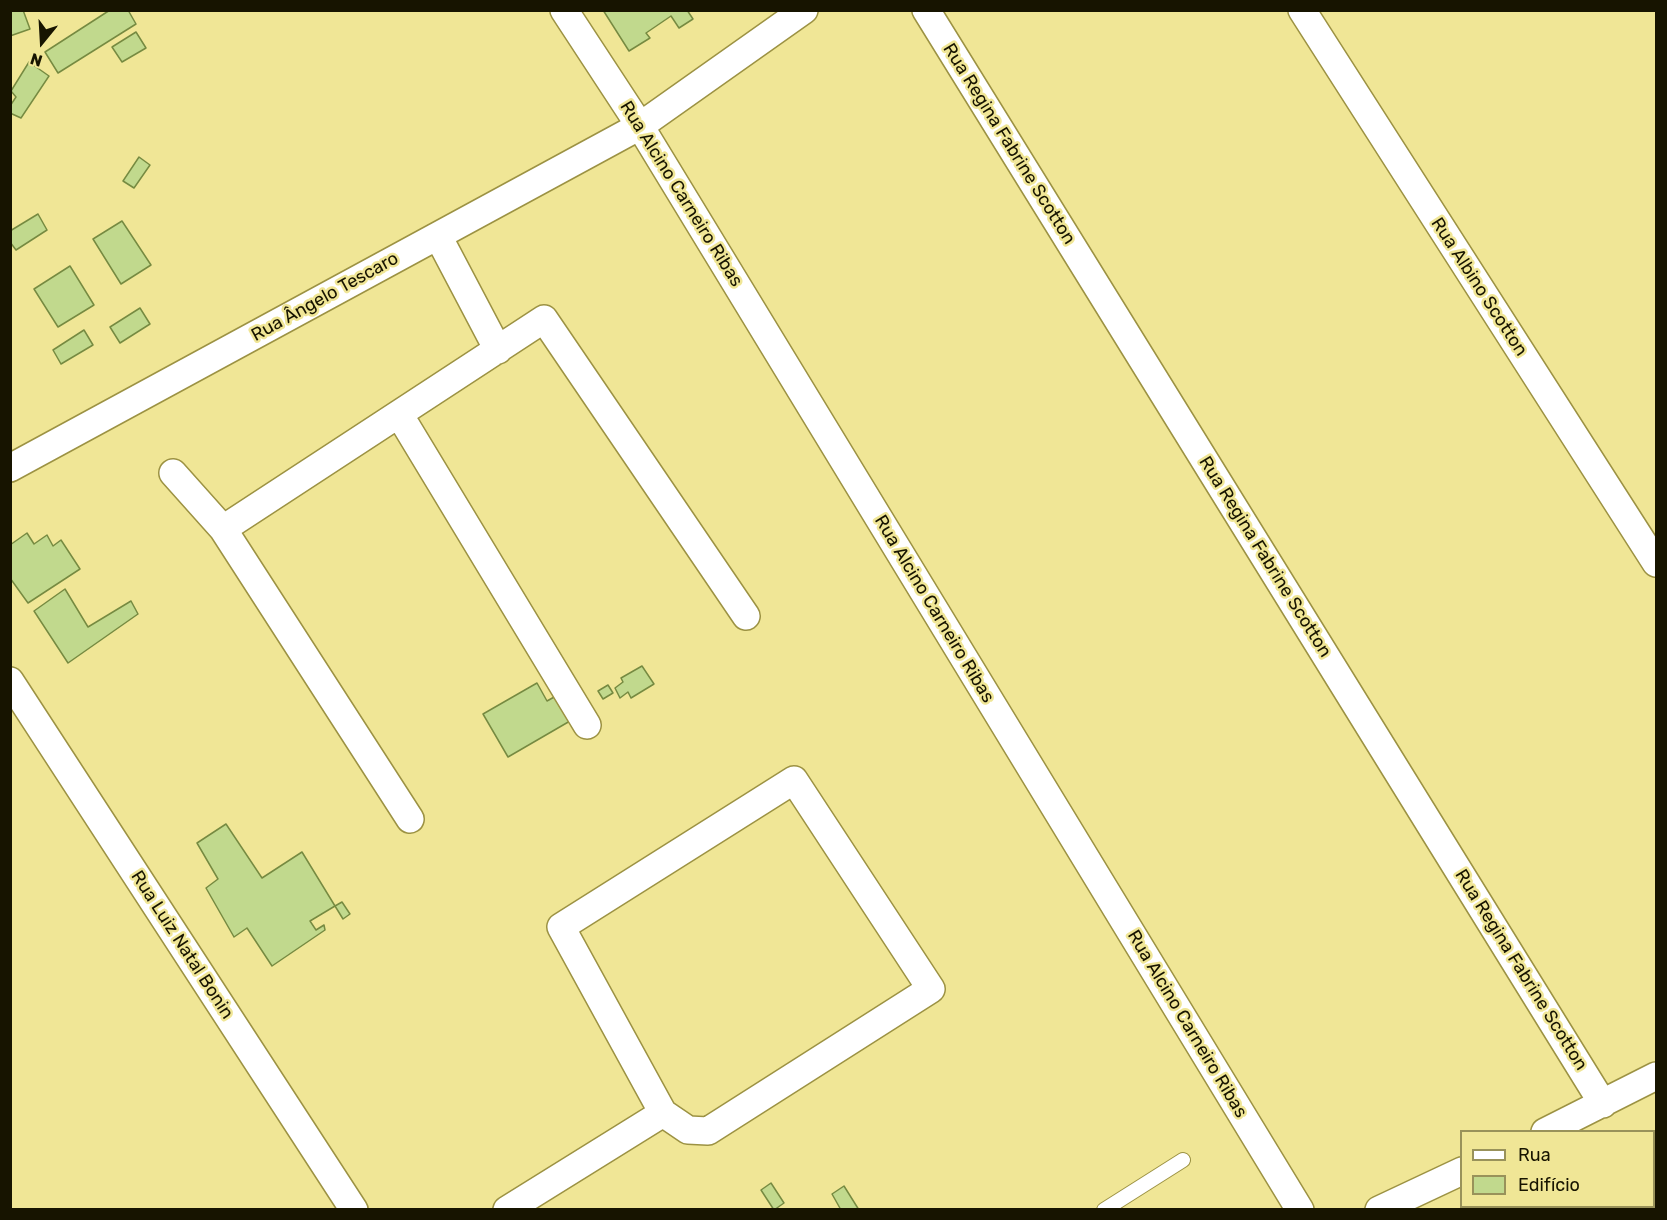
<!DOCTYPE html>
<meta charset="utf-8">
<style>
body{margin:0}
#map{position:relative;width:1667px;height:1220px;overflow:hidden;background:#f0e696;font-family:Rubik,sans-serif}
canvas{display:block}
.frame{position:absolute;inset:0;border:12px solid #171400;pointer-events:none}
.legend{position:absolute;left:1460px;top:1130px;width:195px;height:78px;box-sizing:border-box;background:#f0e696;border:2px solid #99925a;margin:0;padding:8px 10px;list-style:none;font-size:18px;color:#171400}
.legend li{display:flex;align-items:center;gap:12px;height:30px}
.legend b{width:30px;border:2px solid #99925a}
.north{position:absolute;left:12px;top:12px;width:60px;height:60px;-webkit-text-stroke:4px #f0e696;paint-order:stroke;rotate:198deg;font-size:16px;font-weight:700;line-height:24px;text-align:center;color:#171400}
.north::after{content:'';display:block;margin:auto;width:21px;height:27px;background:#171400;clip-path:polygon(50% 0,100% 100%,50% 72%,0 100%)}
</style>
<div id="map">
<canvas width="1667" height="1220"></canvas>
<div class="frame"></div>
<ul class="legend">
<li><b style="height:8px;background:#fff"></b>Rua</li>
<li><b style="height:16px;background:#c1d98d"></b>Edifício</li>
</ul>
<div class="north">N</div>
</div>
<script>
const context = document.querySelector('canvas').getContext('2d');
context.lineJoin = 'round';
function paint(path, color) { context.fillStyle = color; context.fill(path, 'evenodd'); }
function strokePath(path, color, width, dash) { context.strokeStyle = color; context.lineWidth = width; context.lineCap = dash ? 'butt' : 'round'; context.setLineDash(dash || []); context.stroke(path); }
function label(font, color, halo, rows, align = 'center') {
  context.font = font + ' Rubik,sans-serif'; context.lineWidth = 5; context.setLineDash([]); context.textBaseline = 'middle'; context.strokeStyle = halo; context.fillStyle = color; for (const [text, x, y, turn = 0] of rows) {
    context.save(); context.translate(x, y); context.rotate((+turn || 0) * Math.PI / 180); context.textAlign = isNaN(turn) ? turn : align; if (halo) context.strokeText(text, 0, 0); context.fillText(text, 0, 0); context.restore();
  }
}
const building = new Path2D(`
 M10 10H23L30 29 10 36Z
 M110 10H128L136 24 58 73 45 52Z
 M603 10H687L693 19 679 28 671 16 646 33 650 38 629 51Z
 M136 32 146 48 122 62 112 47Z
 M29 62 49 76 21 118 10 113V106L16 97 11 91Z
 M139 157 150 165 134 188 123 181Z
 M38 214 47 230 16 250 10 242V231Z
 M122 221 151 265 121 284 93 239Z
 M70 266 94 305 58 327 34 289Z
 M140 308 150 324 120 343 110 327Z
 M84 330 93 345 61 364 53 350Z
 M27 533 34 544 47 535 53 546 61 540 80 569 28 603 10 578V545Z
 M65 589 88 627 131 601 138 614 68 663 34 611Z
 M642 666 654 684 631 698 628 692 620 698 615 688 623 682 621 678Z
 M537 683 547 701 556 696 570 721 508 757 483 714Z
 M608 685 613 693 603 699 598 691Z
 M226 824 262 878 302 852 335 906 310 921 316 930 324 925 325 930 272 966 247 928 234 937 206 888 218 879 197 843Z
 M342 902 350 914 343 919 335 906Z
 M771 1183 784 1203 774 1210 761 1190Z
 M844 1186 859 1210H841L832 1194Z`);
paint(building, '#c1d98d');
strokePath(building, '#768a41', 1.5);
const lane = new Path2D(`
 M1104 1210 1183 1160`);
const street = new Path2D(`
 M564 10 640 126 1300 1210
 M926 10 1603 1104
 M1302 10 1656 563
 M438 236 498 350
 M399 414 587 725
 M10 468 640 126 804 10
 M173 473 223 529 410 819
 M223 529 544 319 746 616
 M10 681 354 1210
 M794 780 931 989 708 1131 688 1130 663 1113 561 927Z
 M1545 1132 1656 1076
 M507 1210 663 1113
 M1379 1210 1462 1171`);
strokePath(lane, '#9c9243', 16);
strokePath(street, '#9c9243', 30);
strokePath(lane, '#fff', 14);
strokePath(street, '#fff', 27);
label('18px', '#171400', '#f0e696', [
 ["Rua Regina Fabrine Scotton",1009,144,58],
 ["Rua Alcino Carneiro Ribas",681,194,58],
 ["Rua Albino Scotton",1479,287,57],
 ["Rua Ângelo Tescaro",325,297,-29],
 ["Rua Regina Fabrine Scotton",1265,557,58],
 ["Rua Alcino Carneiro Ribas",934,609,59],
 ["Rua Luiz Natal Bonin",182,945,57],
 ["Rua Regina Fabrine Scotton",1521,970,58],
 ["Rua Alcino Carneiro Ribas",1187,1024,59]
]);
</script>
